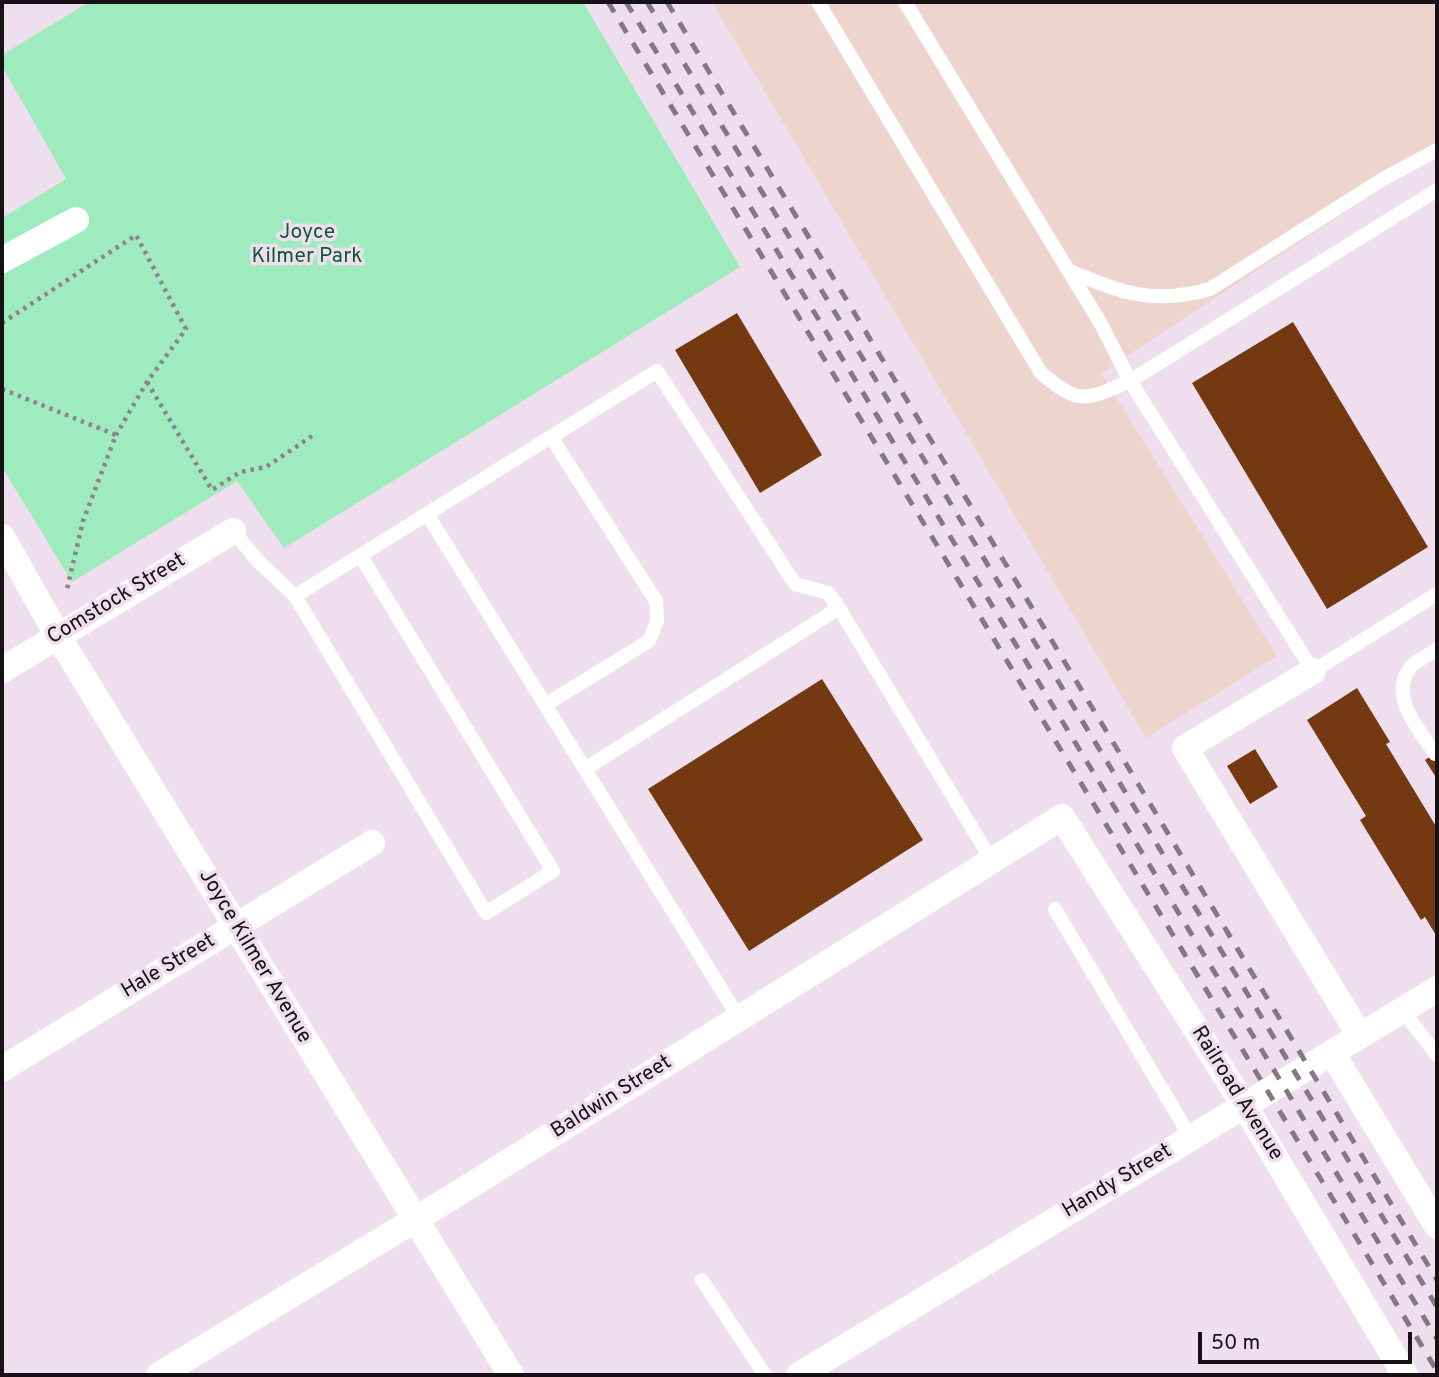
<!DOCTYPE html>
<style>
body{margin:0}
#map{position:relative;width:1439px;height:1377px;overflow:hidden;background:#efdeed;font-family:Overpass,sans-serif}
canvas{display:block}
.frame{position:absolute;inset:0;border:4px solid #171116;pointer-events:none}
.scale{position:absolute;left:1198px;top:1332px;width:214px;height:32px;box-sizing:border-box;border:4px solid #171116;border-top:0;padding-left:9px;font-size:21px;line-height:24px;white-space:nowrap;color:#171116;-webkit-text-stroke:5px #efdeed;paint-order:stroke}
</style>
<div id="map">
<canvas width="1439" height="1377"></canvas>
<div class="frame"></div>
<div class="scale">50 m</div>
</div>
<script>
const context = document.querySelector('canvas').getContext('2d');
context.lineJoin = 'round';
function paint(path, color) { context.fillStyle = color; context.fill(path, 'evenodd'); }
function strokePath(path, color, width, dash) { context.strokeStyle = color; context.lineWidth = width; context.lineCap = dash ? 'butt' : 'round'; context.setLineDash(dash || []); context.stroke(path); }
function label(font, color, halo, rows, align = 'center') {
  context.font = font + ' Overpass,sans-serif'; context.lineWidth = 7; context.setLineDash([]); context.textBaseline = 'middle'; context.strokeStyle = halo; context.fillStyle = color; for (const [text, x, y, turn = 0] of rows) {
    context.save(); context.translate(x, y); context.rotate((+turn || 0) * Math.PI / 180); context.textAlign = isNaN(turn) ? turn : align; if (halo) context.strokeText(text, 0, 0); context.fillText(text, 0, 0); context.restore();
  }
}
paint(new Path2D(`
 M712 2H1437V152L1101 373 1277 656 1146 738Z`), '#edd4cc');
paint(new Path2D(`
 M89 2H583L740 267 284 548 237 481 72 582 2 467V218L66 179 2 66V55Z`), '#9eebbe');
paint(new Path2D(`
 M737 313 822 455 760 493 675 350Z
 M1293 322 1428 547 1327 609 1192 383Z
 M822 679 923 840 749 951 648 789Z
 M1357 688 1390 742 1386 744 1437 828V937L1425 917 1421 920 1360 820 1366 816 1307 720Z
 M1255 749 1278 787 1250 804 1227 766Z
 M1437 752V779L1425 760Z`), '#753911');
strokePath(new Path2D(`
 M2 323 136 235 186 329 147 382 116 435
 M147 382 212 490 240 472 266 467 312 436
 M2 389 116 435 83 521 67 589`), '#8f828d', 4.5, [3.5, 5]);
strokePath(new Path2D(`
 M818 2 1041 373C1081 406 1085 400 1130 381L1101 324 905 2
 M1437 190 1130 381 1313 671 1437 594
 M1068 270C1119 293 1155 305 1210 289L1383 179 1437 150
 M427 514 739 1018
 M233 531 258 561 295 596 657 371 795 584 828 593 839 608 992 861
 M295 596 486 913 553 871 360 555
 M545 705 649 641 657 621 656 601 551 437
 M1435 754C1420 730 1388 697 1410 668 1415 661 1429 655 1437 649
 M585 769 839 608
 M1055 909 1191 1138
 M1402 1010 1437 1055
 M702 1280 765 1375`), '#fff', 14);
strokePath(new Path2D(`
 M2 260 76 220
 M2 537 58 636 511 1375
 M2 670 233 531
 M1313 671 1185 748 1360 1036
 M1332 1053 1437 1226
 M2 1069 372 843
 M159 1375 444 1202 1062 817 1244 1105 1405 1375
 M799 1375 1437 989`), '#fff', 26);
strokePath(new Path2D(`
 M608 2 1437 1371
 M626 2 1437 1339
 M647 2 1437 1307
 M667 2 1437 1280`), '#847882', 5, [12, 12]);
label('21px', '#0c5937', '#efdeed', [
 ["Joyce",307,234],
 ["Kilmer Park",307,258]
]);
label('21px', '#171116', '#efdeed', [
 ["Comstock Street",117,600,-31],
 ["Joyce Kilmer Avenue",254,957,59],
 ["Hale Street",169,967,-31],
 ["Railroad Avenue",1236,1094,58],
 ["Baldwin Street",612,1098,-32],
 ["Handy Street",1118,1182,-31]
]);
</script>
